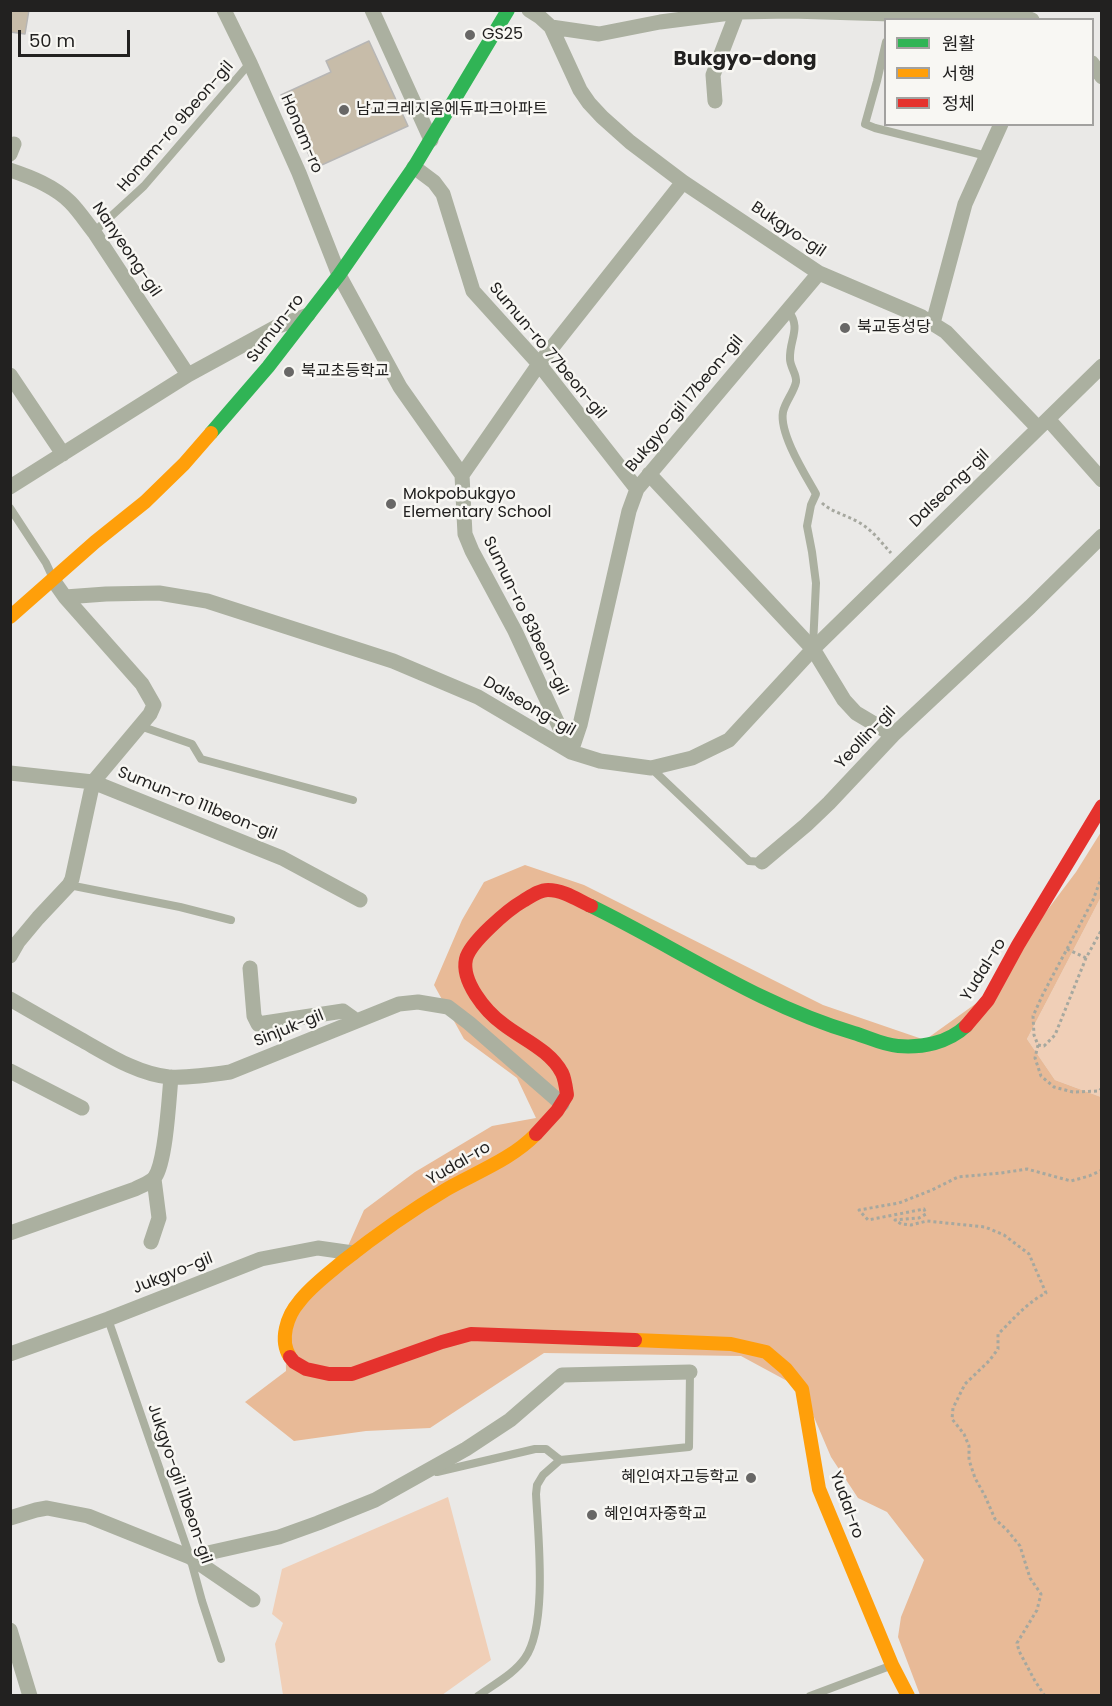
<!DOCTYPE html>
<meta charset="utf-8">
<style>
body{margin:0}
#map{position:relative;width:1112px;height:1706px;overflow:hidden;background:#eae9e7;font-family:Poppins,"Noto Sans KR",sans-serif}
canvas{display:block}
.frame{position:absolute;inset:0;border:12px solid #222120;pointer-events:none}
.legend{position:absolute;left:884px;top:18px;width:210px;height:108px;box-sizing:border-box;background:#f8f7f3;border:2px solid #a2a19f;margin:0;padding:8px 10px;list-style:none;font-size:18px;color:#222120}
.legend li{display:flex;align-items:center;gap:12px;height:30px}
.legend b{width:30px;border:2px solid #a2a19f}
.scale{position:absolute;left:18px;top:30px;width:112px;height:27px;box-sizing:border-box;border:3px solid #222120;border-top:0;padding-left:8px;font-size:18px;line-height:21px;white-space:nowrap;color:#222120;-webkit-text-stroke:4px #f8f7f3;paint-order:stroke}
</style>
<div id="map">
<canvas width="1112" height="1706"></canvas>
<div class="frame"></div>
<ul class="legend">
<li><b style="height:8px;background:#30b455"></b>원활</li>
<li><b style="height:8px;background:#ff9f0a"></b>서행</li>
<li><b style="height:8px;background:#e5322d"></b>정체</li>
</ul>
<div class="scale">50 m</div>
</div>
<script>
const context = document.querySelector('canvas').getContext('2d');
context.lineJoin = 'round';
function paint(path, color) { context.fillStyle = color; context.fill(path, 'evenodd'); }
function strokePath(path, color, width, dash) { context.strokeStyle = color; context.lineWidth = width; context.lineCap = dash ? 'butt' : 'round'; context.setLineDash(dash || []); context.stroke(path); }
function label(font, color, halo, rows, align = 'center') {
  context.font = font + ' Poppins,"Noto Sans KR",sans-serif'; context.lineWidth = 5; context.setLineDash([]); context.textBaseline = 'middle'; context.strokeStyle = halo; context.fillStyle = color; for (const [text, x, y, turn = 0] of rows) {
    context.save(); context.translate(x, y); context.rotate((+turn || 0) * Math.PI / 180); context.textAlign = isNaN(turn) ? turn : align; if (halo) context.strokeText(text, 0, 0); context.fillText(text, 0, 0); context.restore();
  }
}
paint(new Path2D(`
 M1101 897V1097L1055 1080 1027 1039Z
 M448 1497 491 1660 442 1695H283L275 1644 283 1623 272 1614 282 1569Z`), '#f0cfb7');
paint(new Path2D(`
 M1101 832V897L1027 1039 1055 1080 1101 1097V1695H920L898 1637 901 1617 924 1560 887 1512 858 1498 831 1457 802 1389 741 1356 544 1353 430 1428 366 1431 294 1441 245 1402 286 1371 285 1310 340 1264 364 1210 415 1172 492 1126 536 1118 517 1078 464 1039 434 985 462 920 484 882 525 865 584 885 823 1005 925 1040 978 1002 1076 872Z`), '#e8ba97');
const building = new Path2D(`
 M10 10H29L25 34 10 32Z
 M369 41 408 126 315 168 281 95 331 72 326 61Z`);
paint(building, '#c7bca9');
strokePath(building, '#b7b6b5', 1.5);
strokePath(new Path2D(`
 M822 503C833 513 847 515 860 523 872 530 881 542 891 553
 M1102 876 1093 900 1043 994 1033 1016 1034 1035 1038 1045 1044 1046 1055 1035 1086 958 1102 929
 M1067 949 1086 958
 M1038 1045 1035 1058 1041 1076 1054 1087 1073 1092 1099 1091 1102 1088
 M1045 1696 1035 1681 1019 1651 1017 1643 1037 1610 1041 1594 1030 1578 1020 1546 1007 1530 995 1519 985 1496 975 1478 969 1460V1446L964 1434 952 1419 953 1408 965 1384 989 1361 998 1349V1334C1014 1319 1026 1303 1046 1293L1029 1254 1004 1235 985 1227 927 1221 911 1225 901 1224 895 1220 919 1218 926 1214 924 1209 868 1220 859 1210 899 1203 932 1190 958 1177 1001 1173 1027 1169 1071 1181 1089 1176 1102 1170`), '#a6a89f', 3, [3, 3]);
strokePath(new Path2D(`
 M886 42 877 81 865 124 875 128 987 156
 M94 232 144 186 250 63
 M788 310C802 329 789 339 790 359 790 367 797 374 796 382 794 392 785 402 783 412 779 434 806 476 816 494L811 505 807 526 812 552 816 583 813 646
 M10 508 46 563 52 576
 M140 726 192 744 201 759 353 800
 M651 768 749 861 762 862
 M69 885 180 907 231 920
 M108 1319 190 1557 202 1601 221 1659
 M437 1472 535 1449H546L560 1460
 M478 1696C494 1684 514 1674 525 1658 548 1625 538 1535 536 1494L537 1485 543 1475 560 1460 689 1447 690 1372
 M810 1696 890 1666`), '#abb0a0', 8);
strokePath(new Path2D(`
 M224 10 250 63 299 173 339 275 400 387 462 475 465 534 472 551 515 631 571 752
 M372 10 431 140
 M529 10 540 17 551 27 599 34 660 22 738 12 790 11 1027 18 1032 20
 M551 27 580 90 589 103 602 117 630 142 683 182 819 273 922 317 946 332 1038 428
 M1092 63 1102 77
 M715 101 713 75 738 10
 M10 154 14 144
 M414 167 434 182 443 194 473 291 539 364 637 489
 M10 170C31 177 54 186 70 202 79 211 86 222 94 232L188 375
 M933 323 965 204 1001 124
 M10 375 63 454
 M1048 419 1102 480
 M649 474 813 649 844 700 856 713 893 735
 M462 475 539 364 683 182
 M10 487 188 375 276 327 308 315
 M53 580 65 597 106 594 159 593 207 601 393 661 478 697 571 752 600 761 651 768 692 758 729 740 813 649 1102 366
 M571 752 580 725 629 511 637 489 819 273
 M10 773 93 782 282 858 360 900
 M762 862 806 825 829 803 893 735 1030 607 1102 536
 M10 956 18 942 38 918 69 885 72 879 93 782 150 714 154 705 142 684 65 597
 M250 968 254 1016 258 1024 343 1011 357 1021
 M10 999C34 1013 57 1026 80 1039 107 1054 137 1074 169 1077 189 1078 210 1075 230 1072L399 1004 418 1002 448 1007 469 1023 562 1104
 M10 1071 82 1108
 M10 1233 135 1189C142 1185 151 1183 155 1177 166 1161 169 1098 171 1077
 M151 1242 159 1218 154 1179
 M10 1354 108 1319 261 1259 318 1248 353 1253
 M10 1518 36 1510 47 1508 88 1516 190 1557 253 1600
 M190 1557 279 1537 318 1523 375 1500 466 1449 510 1420 562 1375 690 1372
 M10 1630 30 1696`), '#abb0a0', 15);
strokePath(new Path2D(`
 M211 433 268 367 339 275 414 167 508 10
 M591 906C679 949 759 1005 854 1033 868 1037 883 1045 898 1046 922 1048 948 1043 966 1026`), '#30b455', 14);
strokePath(new Path2D(`
 M10 617 95 542 145 502 184 464 211 433
 M635 1340 731 1344 766 1352 786 1369 802 1389 819 1489 892 1665 908 1696
 M290 1357C279 1340 287 1316 299 1302 311 1286 327 1275 342 1262 376 1235 410 1211 447 1189 477 1172 512 1159 536 1134`), '#ff9f0a', 14);
strokePath(new Path2D(`
 M966 1026 988 1000 1018 945 1102 806
 M536 1134 557 1111 567 1095C566 1088 565 1079 562 1073 550 1050 522 1039 503 1024 485 1011 461 981 466 959 470 942 509 909 523 901 530 897 539 890 548 890 563 890 578 900 591 906
 M290 1357 294 1362 306 1369 329 1374H352L442 1342 471 1334 635 1340`), '#e5322d', 14);
for (const [x, y, r, color] of [
 [470,35,6,"#686766"],
 [344,110,6,"#686766"],
 [845,328,6,"#686766"],
 [289,372,6,"#686766"],
 [391,504,6,"#686766"],
 [751,1478,6,"#686766"],
 [592,1515,6,"#686766"]
]) { const dot = new Path2D(); dot.arc(x, y, r, 0, 2 * Math.PI); context.fillStyle = color; context.fill(dot); strokePath(dot, '#f8f7f3', 2); }
label('16px', '#222120', '#f8f7f3', [
 ["GS25",482,35],
 ["남교크레지움에듀파크아파트",356,110],
 ["북교동성당",857,328],
 ["북교초등학교",301,372],
 ["Mokpobukgyo",403,495],
 ["Elementary School",403,513],
 ["혜인여자고등학교",739,1478,"right"],
 ["혜인여자중학교",604,1515]
], 'left');
label('16px', '#222120', '#f8f7f3', [
 ["Honam-ro 9beon-gil",176,127,-49],
 ["Honam-ro",301,134,67],
 ["Bukgyo-gil",788,230,34],
 ["Nanyeong-gil",126,250,56],
 ["Sumun-ro",276,329,-52],
 ["Sumun-ro 77beon-gil",547,351,50],
 ["Bukgyo-gil 17beon-gil",685,404,-50],
 ["Dalseong-gil",950,489,-44],
 ["Sumun-ro 83beon-gil",525,616,64],
 ["Dalseong-gil",529,707,30],
 ["Yeollin-gil",866,738,-46],
 ["Sumun-ro 111beon-gil",197,804,22],
 ["Yudal-ro",984,970,-58],
 ["Sinjuk-gil",289,1029,-22],
 ["Yudal-ro",459,1164,-30],
 ["Jukgyo-gil",173,1274,-22],
 ["Jukgyo-gil 11beon-gil",179,1484,71],
 ["Yudal-ro",846,1505,70]
]);
label('bold 20px', '#222120', '#f8f7f3', [
 ["Bukgyo-dong",745,60]
]);
</script>
